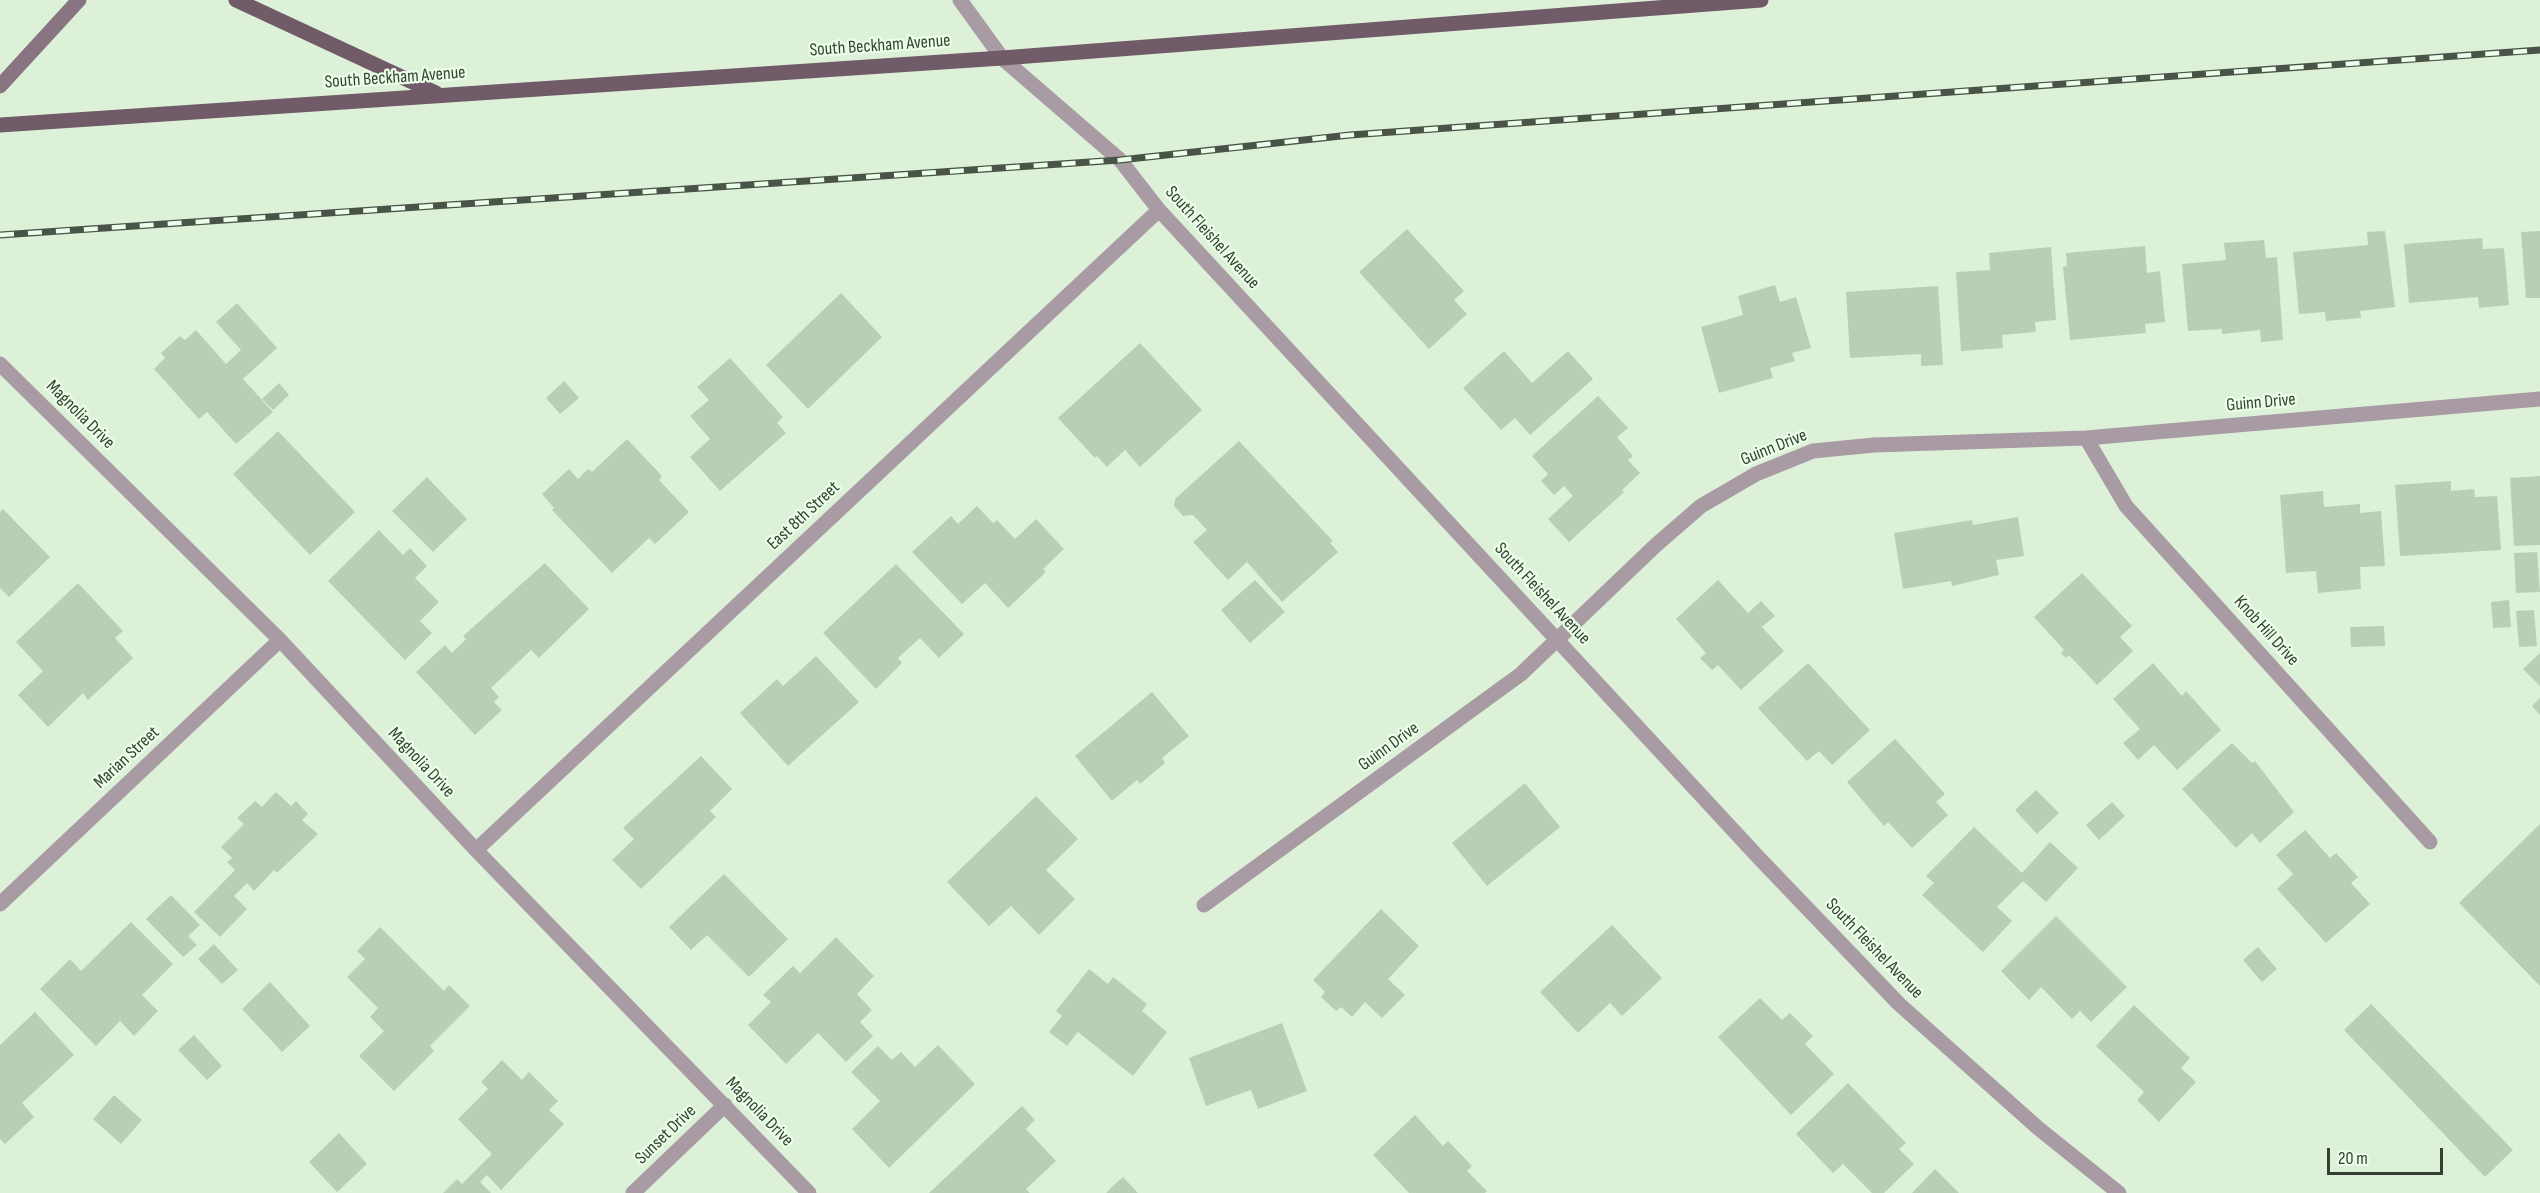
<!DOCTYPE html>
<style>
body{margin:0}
#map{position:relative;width:2540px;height:1193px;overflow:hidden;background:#ddf1d9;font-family:"Sofia Sans Condensed",sans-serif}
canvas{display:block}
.scale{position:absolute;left:2327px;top:1148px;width:116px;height:27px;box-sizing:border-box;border:3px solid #373f35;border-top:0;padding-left:8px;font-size:18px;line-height:21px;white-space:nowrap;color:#373f35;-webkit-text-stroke:4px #eaffe7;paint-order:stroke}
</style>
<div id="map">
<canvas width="2540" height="1193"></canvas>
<div class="scale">20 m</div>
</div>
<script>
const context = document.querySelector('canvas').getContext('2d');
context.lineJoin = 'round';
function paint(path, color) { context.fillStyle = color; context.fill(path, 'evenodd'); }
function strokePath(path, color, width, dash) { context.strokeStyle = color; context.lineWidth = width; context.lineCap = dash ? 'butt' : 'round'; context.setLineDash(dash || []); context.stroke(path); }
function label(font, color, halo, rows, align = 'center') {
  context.font = font + ' "Sofia Sans Condensed",sans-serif'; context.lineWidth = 4.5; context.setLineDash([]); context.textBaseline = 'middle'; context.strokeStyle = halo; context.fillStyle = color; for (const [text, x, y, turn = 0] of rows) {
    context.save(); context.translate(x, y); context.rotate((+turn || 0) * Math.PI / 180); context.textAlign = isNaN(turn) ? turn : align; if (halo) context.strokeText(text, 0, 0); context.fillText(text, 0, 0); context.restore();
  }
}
paint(new Path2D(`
 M1407 229 1464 291 1454 300 1467 314 1429 349 1359 272Z
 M2385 231 2395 307 2360 311 2361 318 2326 321 2325 312 2299 314 2293 252 2368 245 2367 232Z
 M2540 231V298H2526L2521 232Z
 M2482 238 2483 249 2504 248 2509 305 2479 308 2478 297 2409 303 2404 244Z
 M2264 240 2266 258 2277 257 2283 340 2261 342 2260 330 2222 334V329L2188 331 2182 264 2226 260 2224 243Z
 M2145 246 2147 273 2160 271 2165 322 2145 324 2146 333 2070 340 2063 267 2067 266 2066 253Z
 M2051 247 2056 320 2035 322 2036 332 2002 335 2003 348 1961 351 1956 272 1990 270 1989 253Z
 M1775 285 1780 302 1796 297 1811 348 1792 353 1795 361 1770 368 1773 378 1719 393 1701 327 1743 315 1738 296Z
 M1938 286 1943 365 1921 366V354L1850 358 1846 292Z
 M841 293 882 337 808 409 766 365Z
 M237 303 277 348 243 379 273 412 236 444 207 412 199 419 154 369 165 358 161 353 180 336 185 340 196 330 226 364 241 350 216 322Z
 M1140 343 1202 410 1140 467 1125 450 1107 467 1097 456 1095 458 1058 418Z
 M1504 351 1532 383 1568 351 1593 379 1530 435 1515 418 1501 430 1463 388Z
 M730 358 783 417 777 423 786 433 720 491 690 457 710 439 690 416 709 400 697 387Z
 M564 381 579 398 560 414 546 398Z
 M279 383 289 395 273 410 262 399Z
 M1598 396 1628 428 1617 437 1633 456 1628 460 1640 473 1622 490 1624 492 1569 542 1548 519 1573 496 1564 486 1554 495 1541 481 1548 474 1532 456Z
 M278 431 355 512 310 555 233 474Z
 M627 439 662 476 659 480 689 512 655 544 649 538 612 573 552 510 554 508 542 494 569 469 578 479 588 469 592 472Z
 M1239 441 1333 541 1330 543 1338 552 1282 602 1247 562 1228 580 1193 542 1207 530 1193 515 1183 516 1174 506 1175 499Z
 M2540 476V545L2514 546 2510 478Z
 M427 477 467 519 433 552 392 511Z
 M2451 481V491L2474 489 2475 497 2497 496 2501 550 2400 556 2395 485Z
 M2323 491 2324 507 2360 504V513L2381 511 2385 566 2360 567 2361 589 2318 593 2316 571 2286 573 2280 495Z
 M977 506 993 523 997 520 1015 539 1036 519 1064 549 1043 569 1046 572 1008 608 985 583 962 604 912 552 951 516 958 524Z
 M3 509 50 557 9 597 0 588V512Z
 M2018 517 2024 556 1996 560 1999 575 1952 586 1951 581 1903 589 1894 533 1972 520 1973 525Z
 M379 530 403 555 410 548 427 566 415 578 439 602 420 621 432 633 405 660 328 581Z
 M2537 552 2540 592 2516 593 2514 553Z
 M545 563 589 609 539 658 531 650 491 688 499 697 494 702 502 710 475 735 416 672 445 645 452 653 466 639 463 636Z
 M896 564 964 634 939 658 920 638 898 658 902 663 876 689 823 633Z
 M2082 573 2132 626 2120 637 2133 651 2097 685 2069 655 2066 658 2061 653 2064 650 2034 617Z
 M1255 580 1285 612 1250 643 1221 610Z
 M1718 580 1748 613 1761 601 1775 616 1762 627 1784 651 1741 690 1718 665 1712 670 1700 658 1706 653 1676 619Z
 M78 583 123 631 115 638 133 658 88 700 83 693 48 727 18 695 43 671 16 642Z
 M2509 600 2511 627 2493 628 2491 602Z
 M2534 610 2537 646 2519 647 2516 611Z
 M2384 626 2385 646 2351 647 2350 627Z
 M2540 653V686L2523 669Z
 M816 656 859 702 788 766 740 713 777 679 783 686Z
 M1808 663 1870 730 1832 765 1819 751 1807 761 1758 708Z
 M2153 663 2182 696 2186 691 2221 730 2177 770 2154 745 2138 760 2123 743 2140 729 2113 699Z
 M1152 692 1189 736 1162 758 1165 763 1140 784 1137 780 1112 801 1075 756Z
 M2540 698V715L2532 706Z
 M1895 739 1945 794 1936 802 1948 815 1912 848 1888 822 1884 826 1847 782Z
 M2232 743 2252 763 2255 761 2294 812 2260 843 2252 833 2236 848 2182 789Z
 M701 756 732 789 710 811 716 817 641 889 612 860 634 839 623 828Z
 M1525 783 1560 827 1487 886 1452 843Z
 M2036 790 2059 813 2037 834 2015 810Z
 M276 792 291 806 296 801 308 814 302 820 318 834 277 873 274 870 254 891 247 883 234 896 247 909 220 937 194 912 235 870 227 862 232 858 221 847 244 824 237 818 255 801 262 807Z
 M1036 796 1078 839 1046 870 1075 899 1039 935 1011 906 989 926 947 882Z
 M2112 802 2125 816 2099 840 2086 825Z
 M2540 824V986L2459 903Z
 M1974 827 2022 873 2050 842 2078 868 2046 902 2023 881 1997 907 2012 921 1983 952 1922 895 1934 883 1926 876Z
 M2305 830 2330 858 2336 853 2358 877 2351 883 2370 904 2326 943 2277 889 2293 874 2276 855Z
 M724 874 788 939 749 977 707 935 691 950 669 927Z
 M171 895 200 925 188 936 197 945 183 957 146 919Z
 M1381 909 1419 946 1388 979 1405 995 1382 1018 1365 1002 1352 1017 1341 1007 1336 1011 1321 997 1325 992 1313 980Z
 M2056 916 2127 987 2091 1022 2080 1011 2072 1019 2041 987 2029 1000 2001 971Z
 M131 922 173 964 142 995 158 1011 134 1036 120 1021 96 1046 40 989 70 959 81 971Z
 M1612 925 1662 978 1622 1016 1610 1003 1578 1033 1540 992Z
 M380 927 444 991 449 985 470 1006 430 1046 434 1051 394 1091 359 1056 384 1031 370 1017 378 1008 347 977 365 959 357 951Z
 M836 937 874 976 857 994 872 1010 860 1022 873 1036 846 1062 818 1033 786 1064 748 1025 771 1002 763 995 793 966 800 973Z
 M214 944 238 970 222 984 198 959Z
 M2258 947 2277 969 2262 982 2243 960Z
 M1089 969 1108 984 1113 977 1147 1004 1142 1011 1167 1032 1133 1076 1078 1032 1067 1046 1049 1032 1062 1016 1056 1011Z
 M270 982 310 1026 282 1052 242 1009Z
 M1760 998 1782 1020 1790 1013 1813 1036 1805 1044 1834 1074 1791 1115 1718 1037Z
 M2371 1004 2513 1150 2485 1177 2344 1030Z
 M2134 1005 2190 1058 2181 1068 2196 1082 2159 1122 2137 1100 2144 1092 2096 1046Z
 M35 1012 74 1055 22 1103 34 1117 5 1144 0 1139V1045Z
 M1282 1023 1307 1091 1258 1109 1251 1090 1206 1106 1189 1058Z
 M194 1035 222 1066 207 1080 178 1050Z
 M938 1045 975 1084 889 1168 852 1129 880 1101 851 1072 878 1046 892 1060 901 1052 915 1067Z
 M502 1060 522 1080 529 1072 558 1101 549 1110 564 1124 501 1190 487 1175 480 1182 491 1193H443L457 1179 462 1184 492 1154 458 1119 488 1089 481 1082Z
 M1848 1083 1906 1143 1899 1149 1914 1164 1884 1193H1872L1843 1164 1833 1173 1796 1134Z
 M114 1095 142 1120 121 1144 93 1119Z
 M1022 1106 1035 1120 1026 1129 1056 1161 1026 1189 1030 1193H929Z
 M1415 1115 1443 1146 1448 1141 1472 1166 1467 1171 1487 1191 1485 1193H1409L1373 1155Z
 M339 1133 367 1164 337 1192 309 1162Z
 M1935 1169 1959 1193H1912Z
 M1123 1177 1138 1193H1106L1114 1185Z`), '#b9cfb5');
strokePath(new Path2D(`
 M1002 58 1120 160 1159 210 1759 858 1899 1004 2038 1128 2119 1193
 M0 364 280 640 476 850 809 1193
 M2086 438 2126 506 2430 842
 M476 850 1159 210
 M0 904 280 640
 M1204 905 1521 674 1656 545 1701 506 1756 474 1813 451 1874 445 2086 438 2540 399
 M633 1193 725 1105`), '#a89ba3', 15);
strokePath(new Path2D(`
 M960 0 1002 58`), '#a89ba3', 15);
strokePath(new Path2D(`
 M0 86 79 0`), '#887581', 15);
strokePath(new Path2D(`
 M236 0 436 93
 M0 125 1002 58 1761 0`), '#715b68', 15);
const rail = new Path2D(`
 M0 235 1120 160 1350 135 2540 50`);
strokePath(rail, '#4a5347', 7);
strokePath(rail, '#eaffe7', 4.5, [14]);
label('18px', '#373f35', '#eaffe7', [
 ["South Beckham Avenue",880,46,-4],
 ["South Beckham Avenue",395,78,-4],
 ["South Fleishel Avenue",1212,238,48],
 ["Guinn Drive",2261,403,-5],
 ["Magnolia Drive",80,415,45],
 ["Guinn Drive",1774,448,-22],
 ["East 8th Street",804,516,-43],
 ["South Fleishel Avenue",1542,594,47],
 ["Knob Hill Drive",2266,631,48],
 ["Guinn Drive",1389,747,-36],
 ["Marian Street",127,758,-43],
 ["Magnolia Drive",421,763,47],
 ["South Fleishel Avenue",1874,949,46],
 ["Magnolia Drive",759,1112,46],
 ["Sunset Drive",666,1135,-44]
]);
</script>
